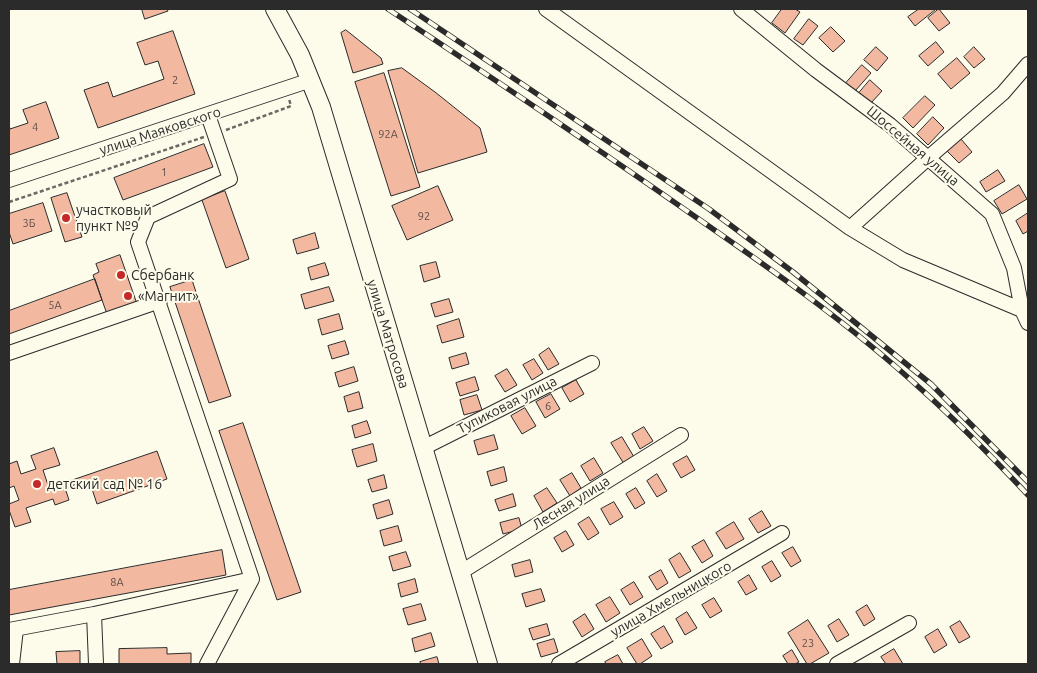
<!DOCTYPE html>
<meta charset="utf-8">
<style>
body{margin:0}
#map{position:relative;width:1037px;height:673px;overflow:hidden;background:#fdfbea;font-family:Ubuntu,sans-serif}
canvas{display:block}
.frame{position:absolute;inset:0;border:10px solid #2b2b2b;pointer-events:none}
</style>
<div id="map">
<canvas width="1037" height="673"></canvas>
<div class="frame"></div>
</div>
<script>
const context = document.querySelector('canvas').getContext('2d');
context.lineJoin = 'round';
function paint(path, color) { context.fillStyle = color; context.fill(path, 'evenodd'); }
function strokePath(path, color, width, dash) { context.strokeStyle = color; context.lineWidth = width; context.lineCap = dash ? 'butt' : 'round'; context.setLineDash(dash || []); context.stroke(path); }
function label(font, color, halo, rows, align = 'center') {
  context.font = font + ' Ubuntu,sans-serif'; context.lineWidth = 4; context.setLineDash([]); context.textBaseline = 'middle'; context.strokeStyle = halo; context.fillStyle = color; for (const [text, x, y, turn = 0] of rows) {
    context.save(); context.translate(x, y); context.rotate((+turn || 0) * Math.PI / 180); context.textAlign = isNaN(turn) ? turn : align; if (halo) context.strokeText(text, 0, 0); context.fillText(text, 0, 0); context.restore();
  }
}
const building = new Path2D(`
 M142 9H167L168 11 145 19Z
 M782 9H795L800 12 785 33 772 23Z
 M919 9H936L915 26 908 17Z
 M939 9 950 23 939 31 928 18Z
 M809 19 818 26 803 45 794 39Z
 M831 27 845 41 833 52 819 38Z
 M346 30 381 58 383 64 353 73 341 33Z
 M173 31 195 94 98 128 84 90 108 82 113 97 164 79 158 61 145 65 137 43Z
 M936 42 944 52 928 66 919 56Z
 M876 47 888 58 877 71 864 60Z
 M974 47 985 59 974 68 964 57Z
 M957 58 970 73 951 89 938 74Z
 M862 65 871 73 855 91 846 83Z
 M402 68 435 92 480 128 487 152 418 173 388 71Z
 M384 73 420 187 391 196 355 82Z
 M870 80 882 91 871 103 859 93Z
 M925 96 935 105 913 128 903 118Z
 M46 102 59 138 9 155V125L10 129 28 123 23 110Z
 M933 117 944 128 928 145 917 134Z
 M961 139 972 152 959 163 947 151Z
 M204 144 213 167 123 200 114 178Z
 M998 170 1005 181 986 192 980 182Z
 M1019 185 1027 199 1002 214 994 201Z
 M438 186 453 220 407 240 392 206Z
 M225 191 249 259 226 268 202 200Z
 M67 193 82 237 65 242 51 198Z
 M43 203 52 231 13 244 9 232V214Z
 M1028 213V231L1023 234 1016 221Z
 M315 233 319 248 297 254 293 240Z
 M120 255 137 304 107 314 93 275 99 272 96 264Z
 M436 262 440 277 424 282 420 266Z
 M325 263 329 275 311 280 308 268Z
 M95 279 102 300 9 334V311Z
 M192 280 231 396 209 403 170 287Z
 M329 287 334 301 305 309 301 295Z
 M449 299 453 312 435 317 431 304Z
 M339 314 343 329 322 335 318 320Z
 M459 319 464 337 442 343 437 326Z
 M345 341 349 354 332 359 328 346Z
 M549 348 559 364 548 370 539 355Z
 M466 353 469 364 452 369 449 358Z
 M534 359 543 373 532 380 523 365Z
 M354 367 358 381 339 387 335 373Z
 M507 369 517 385 505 392 495 376Z
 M475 377 479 390 460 396 456 383Z
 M576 380 584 394 570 402 562 388Z
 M359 392 363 408 348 412 344 397Z
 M551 394 560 409 545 418 536 402Z
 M477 395 482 410 464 415 460 400Z
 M525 408 536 426 522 434 511 416Z
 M367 421 371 433 355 438 352 426Z
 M243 423 301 592 277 600 219 431Z
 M644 427 653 441 640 449 632 434Z
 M494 435 498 449 478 455 474 441Z
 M622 437 634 457 624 464 611 443Z
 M373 444 377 461 357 467 352 450Z
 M54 448 60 465 43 470 49 488 157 451 167 479 97 504 89 480 65 488 69 500 55 505 53 499 26 508 31 522 15 527 9 510V504L19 500 14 486 9 488V464L17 461 21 474 36 469 31 456Z
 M687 456 695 470 681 478 673 464Z
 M594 458 603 473 590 481 581 466Z
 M504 467 507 481 491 486 487 472Z
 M572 473 581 488 570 496 560 480Z
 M657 474 667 491 657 497 647 481Z
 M384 475 387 488 372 492 368 480Z
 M547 488 557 503 543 512 534 496Z
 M636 488 645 503 635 509 626 494Z
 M513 494 516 506 499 511 495 500Z
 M389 500 393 514 377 519 373 505Z
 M614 502 623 517 610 525 601 509Z
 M762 511 771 526 758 533 749 519Z
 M589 517 599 533 588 540 578 524Z
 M519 518 522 529 503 534 500 523Z
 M734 522 744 539 726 549 716 533Z
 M398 526 402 541 384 546 380 531Z
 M566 531 574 545 562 552 554 538Z
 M704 540 713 556 702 563 692 547Z
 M793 547 801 561 791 567 782 553Z
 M222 550 226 575 9 615V590Z
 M406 552 411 566 393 571 389 557Z
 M680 553 691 571 679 578 669 560Z
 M530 560 533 572 515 577 512 565Z
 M772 561 781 576 771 582 762 567Z
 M661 570 668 583 657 590 649 577Z
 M749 575 757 589 746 595 738 582Z
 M415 579 418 592 401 597 398 584Z
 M634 582 643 597 630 605 621 590Z
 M541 589 545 601 526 607 522 594Z
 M610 597 620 613 606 622 596 605Z
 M714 598 722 611 710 618 702 605Z
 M421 604 426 620 408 625 403 609Z
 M867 605 875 619 864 626 856 612Z
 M687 612 697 628 685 635 676 619Z
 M585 614 594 629 582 637 573 622Z
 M839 619 849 635 837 642 828 626Z
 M808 620 829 653 810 664H807L788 633Z
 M960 621 970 637 959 643 950 627Z
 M547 624 550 635 533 640 529 629Z
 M664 626 673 642 661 649 651 634Z
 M938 629 947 645 934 653 925 637Z
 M431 633 435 646 415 652 412 639Z
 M554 639 558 652 541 657 537 644Z
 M642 639 652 656 640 664H637L627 648Z
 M167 648V654L191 653V664H119V649Z
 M894 649 903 664H886L881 657Z
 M792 650 799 662 795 664H788L783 656Z
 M80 651V664H57L56 652Z
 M618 655 623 664H606L605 662Z
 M437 657 439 664H421L420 662Z`);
paint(building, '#f2b8a0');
strokePath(building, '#2b2b2b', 1);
const minor = new Path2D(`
 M546 9 850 228 903 260 1022 310
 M741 9 816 70 890 125 992 214 1014 268 1022 310 1028 323
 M9 180 311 80
 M850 228 928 158 1003 93 1028 64
 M9 353 160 301
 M423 448 592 363
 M461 572 681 435
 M94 614 96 664
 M9 630 94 614 252 579
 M12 664 16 629
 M207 664 252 579 138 242 148 217 230 179 208 115
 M559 664 782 533
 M837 664 909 623`);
const major = new Path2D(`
 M275 9 300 55 321 107 488 664`);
strokePath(minor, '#2b2b2b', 16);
strokePath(major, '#2b2b2b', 20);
strokePath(new Path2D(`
 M226 130 291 106 289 99
 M9 202 204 137`), '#6a6964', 2.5, [4, 2.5]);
strokePath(minor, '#fdfbea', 14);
strokePath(major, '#fdfbea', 18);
const rail = new Path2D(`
 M388 9C488 75 588 142 687 211 768 267 849 323 922 390 959 423 994 459 1028 495
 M410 9 709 209 793 272 931 384 1028 482`);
strokePath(rail, '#2b2b2b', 5.5);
strokePath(rail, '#fdfbea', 4, [11]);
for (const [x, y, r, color] of [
 [66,218,5,"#c62828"],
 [121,275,5,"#c62828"],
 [128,296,5,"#c62828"],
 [37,484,5,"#c62828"]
]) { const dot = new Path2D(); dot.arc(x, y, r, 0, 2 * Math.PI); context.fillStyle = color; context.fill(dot); strokePath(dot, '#fdfbea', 2); }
label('11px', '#5d4e48', null, [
 ["2",175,80],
 ["4",35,127],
 ["92А",388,134],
 ["1",164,172],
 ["92",424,216],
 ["3Б",29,223],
 ["5А",55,305],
 ["6",548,406],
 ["8А",117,582],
 ["23",808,643]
]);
label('14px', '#2b2b2b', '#fdfbea', [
 ["улица Маяковского",160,131,-18],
 ["Шоссейная улица",913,146,40],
 ["улица Матросова",388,334,73],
 ["Тупиковая улица",507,405,-27],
 ["Лесная улица",571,503,-32],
 ["улица Хмельницкого",671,599,-30]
]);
label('14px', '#2b2b2b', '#fdfbea', [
 ["участковый",76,210],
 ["пункт №9",76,226],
 ["Сбербанк",131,275],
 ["«Магнит»",138,296],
 ["детский сад № 16",47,484]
], 'left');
</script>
